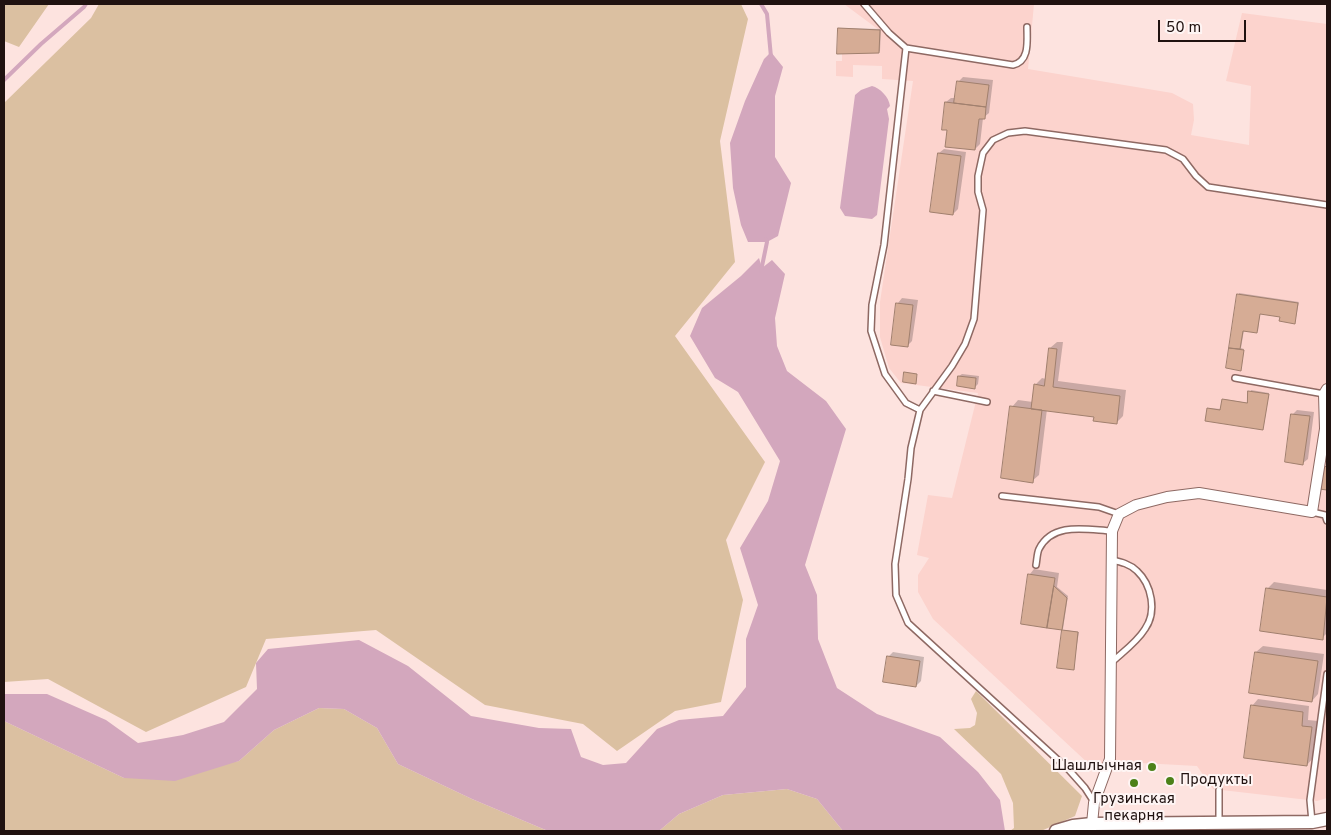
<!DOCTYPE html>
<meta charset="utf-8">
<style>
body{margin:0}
#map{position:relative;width:1331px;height:835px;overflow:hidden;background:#fde3df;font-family:Overpass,sans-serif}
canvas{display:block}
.frame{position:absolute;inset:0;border:5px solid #201210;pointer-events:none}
.scale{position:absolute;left:1158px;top:20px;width:88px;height:22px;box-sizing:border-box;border:2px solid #201210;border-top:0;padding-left:6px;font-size:15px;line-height:18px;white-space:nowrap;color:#201210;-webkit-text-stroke:4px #fef5f4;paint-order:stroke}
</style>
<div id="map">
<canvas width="1331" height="835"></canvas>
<div class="frame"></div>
<div class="scale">50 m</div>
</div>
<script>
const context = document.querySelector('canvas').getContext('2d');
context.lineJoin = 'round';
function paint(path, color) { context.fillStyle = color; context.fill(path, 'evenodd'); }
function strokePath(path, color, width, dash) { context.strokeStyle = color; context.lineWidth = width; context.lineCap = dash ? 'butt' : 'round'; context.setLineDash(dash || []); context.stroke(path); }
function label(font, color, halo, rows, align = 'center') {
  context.font = font + ' Overpass,sans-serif'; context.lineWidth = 4; context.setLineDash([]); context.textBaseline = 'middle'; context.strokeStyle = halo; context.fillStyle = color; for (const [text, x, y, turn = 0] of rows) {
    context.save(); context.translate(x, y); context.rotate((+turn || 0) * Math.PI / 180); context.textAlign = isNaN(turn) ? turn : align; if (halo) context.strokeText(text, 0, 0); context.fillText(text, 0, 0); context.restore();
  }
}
paint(new Path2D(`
 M844 4H1034L1028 69 1172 93 1193 104 1194 120 1191 135 1249 145 1251 86 1226 81 1242 13 1327 24V798L1317 801 1213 789 1197 766 1123 762 1090 765 933 619 918 592V575L929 558 917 555 928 495 952 498 978 393 901 383 889 368 880 337V302L913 81 882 79V66L853 65V77L836 76V61H842V54H837L838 28 879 30Z`), '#fcd3cd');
paint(new Path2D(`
 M4 4H49L19 47 4 41Z
 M99 4H741L748 19 720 141 735 262 675 336 765 462 726 540 743 600 721 702 675 711 617 751 583 724 485 705 376 630 266 639 246 687 146 732 48 679 4 682V103L91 18Z
 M976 691 1082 796 1075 816 1041 831H1010L1014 828 1013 803 1001 774 954 729 970 728 975 725 977 713 971 699Z
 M319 708 344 709 377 728 398 764 472 799 548 831H4V721L124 778 239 761 274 730Z
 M787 789 817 799 843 831H659L679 814 723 795Z`), '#dbc0a1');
paint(new Path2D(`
 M771 52 783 67 775 96V157L791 183 778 236 767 242H748L741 225 733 188 730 143 745 101 764 59Z
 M872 86C880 88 889 97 890 106L887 109 889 119 877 215 872 219 845 216 840 208 855 95 861 90Z
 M759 258 762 268 772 260 785 274 775 318 777 346 787 371 826 401 846 429 805 565 817 595 818 639 837 688 877 714 940 737 978 772 1000 800 1005 831H843L817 799 787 789 723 795 679 814 659 831H548L472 799 398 764 377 728 344 709 319 708 274 730 239 761 175 781 124 778 4 721V694H47L106 720 138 743 183 735 224 722 257 689 256 663 268 649 359 640 408 666 471 716 539 728 571 729 581 757 603 765 626 763 657 729 679 720 723 716 746 687V639L758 605 740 548 768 501 780 461 738 392 715 378 690 336 702 308 741 276Z`), '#d3a7bd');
paint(new Path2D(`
 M840 28 881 29 880 51 879 52 839 29Z
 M963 77 993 80 989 113 983 118 980 144 975 149 948 129 946 102 951 98H956L958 82Z
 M944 149 966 152 958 209 953 214 939 153Z
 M1239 293 1299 302 1295 322 1281 316 1260 313 1258 331 1244 330 1241 348 1244 349 1240 369 1228 367Z
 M902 298 918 300 912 341 907 346 892 344 898 303Z
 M1057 342H1063L1058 381 1126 390 1123 416 1116 423 1095 416 1047 409 1039 475 1032 481 1012 407 1018 400 1033 402 1035 385 1042 378 1046 379 1050 348Z
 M962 374 979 376 978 384 975 387 959 376Z
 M1251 390 1269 393 1263 428 1208 408 1221 409 1224 399 1248 403Z
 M1297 410 1314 412 1308 459 1303 463 1292 415Z
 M1034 569 1059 573 1057 587 1068 596 1063 629 1022 623 1030 574Z
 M1274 582 1327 590V633L1322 638 1267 589Z
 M1064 630 1079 632 1073 669 1059 667Z
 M1263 646 1324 654 1318 694 1312 701 1256 652Z
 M893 652 924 657 921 681 916 686 888 657Z
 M1258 699 1309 706 1308 720 1318 721 1313 758 1307 765 1252 706Z`), '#0003');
strokePath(new Path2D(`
 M761 4 767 14 771 57
 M4 80 41 44 84 7 86 4
 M761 271 767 242 766 239`), '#d3a7bd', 4);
const building = new Path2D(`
 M838 28 880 30 879 53 837 54Z
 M957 81 989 85 986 107 954 103Z
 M945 102 986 107 985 119H979L975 150 945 147 947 130H942Z
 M938 153 961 156 953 215 930 212Z
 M1237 294 1298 303 1295 324 1279 321 1280 317 1260 314 1257 333 1243 331 1240 349 1229 348Z
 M896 303 913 305 908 347 891 345Z
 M1049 348 1057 349 1053 387 1120 396 1117 424 1093 421 1094 417 1031 409 1034 384 1044 386Z
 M1229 348 1244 350 1241 371 1226 368Z
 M904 372 917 374 916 384 903 382Z
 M958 376 976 378 975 389 957 386Z
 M1248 391 1269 394 1263 430 1205 421 1207 408 1220 410 1222 399 1247 403Z
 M1010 406 1042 410 1033 483 1001 478Z
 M1291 414 1310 416 1303 465 1285 462Z
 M1324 466 1327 467V490L1319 489Z
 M1028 574 1055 578 1047 628 1021 624Z
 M1054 586 1067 598 1062 630 1047 628Z
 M1266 588 1327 597 1323 640 1260 631Z
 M1062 630 1078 632 1074 670 1057 668Z
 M1255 652 1318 661 1312 702 1249 693Z
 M887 656 920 661 916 687 883 682Z
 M1251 705 1303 712 1302 726 1312 727 1307 766 1244 758Z`);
paint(building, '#d6ac95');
strokePath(building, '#a1806e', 1);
const service = new Path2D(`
 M864 4 889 33 906 48 1013 65C1030 61 1027 41 1027 27
 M906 48 884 245 872 305 871 331 885 374 906 403 920 410
 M1235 378 1324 394
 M933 391 987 402
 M1002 496 1099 507 1119 514
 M1312 512 1325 515 1327 521
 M1036 565C1037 560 1037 553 1039 549 1053 521 1088 530 1112 531
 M1112 662C1123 652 1137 642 1145 629 1157 612 1152 585 1137 571 1130 564 1121 562 1112 560
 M1094 802 1085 788 1069 770 908 623 896 595 895 564 908 479 911 448 920 410 952 366 965 344 974 319 983 210 978 192V176L983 153 993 140 1008 133 1025 131 1166 150 1183 159 1196 176 1208 187 1327 205
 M1219 822V790
 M1312 822 1310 800 1327 674`);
const minor = new Path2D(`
 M1092 824 1094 803 1110 759 1112 531 1119 514 1136 505 1167 497 1199 493 1312 512 1325 429 1324 394 1327 389`);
const tertiary = new Path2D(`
 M1056 831 1073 826 1092 824 1312 822 1327 819`);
strokePath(service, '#8e6963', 8);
strokePath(minor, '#8e6963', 12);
strokePath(tertiary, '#8e6963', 15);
strokePath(service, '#fff', 5);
strokePath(minor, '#fff', 10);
strokePath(tertiary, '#fff', 12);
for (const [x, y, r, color] of [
 [1152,767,5,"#4c8118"],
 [1170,781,5,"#4c8118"],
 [1134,783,5,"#4c8118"]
]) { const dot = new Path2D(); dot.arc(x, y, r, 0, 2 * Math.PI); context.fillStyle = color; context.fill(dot); strokePath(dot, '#fef5f4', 2); }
label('15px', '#201210', '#fef5f4', [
 ["Шашлычная",1142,767],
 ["Продукты",1180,781,"left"],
 ["Грузинская",1134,800,"center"],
 ["пекарня",1134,817,"center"]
], 'right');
</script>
